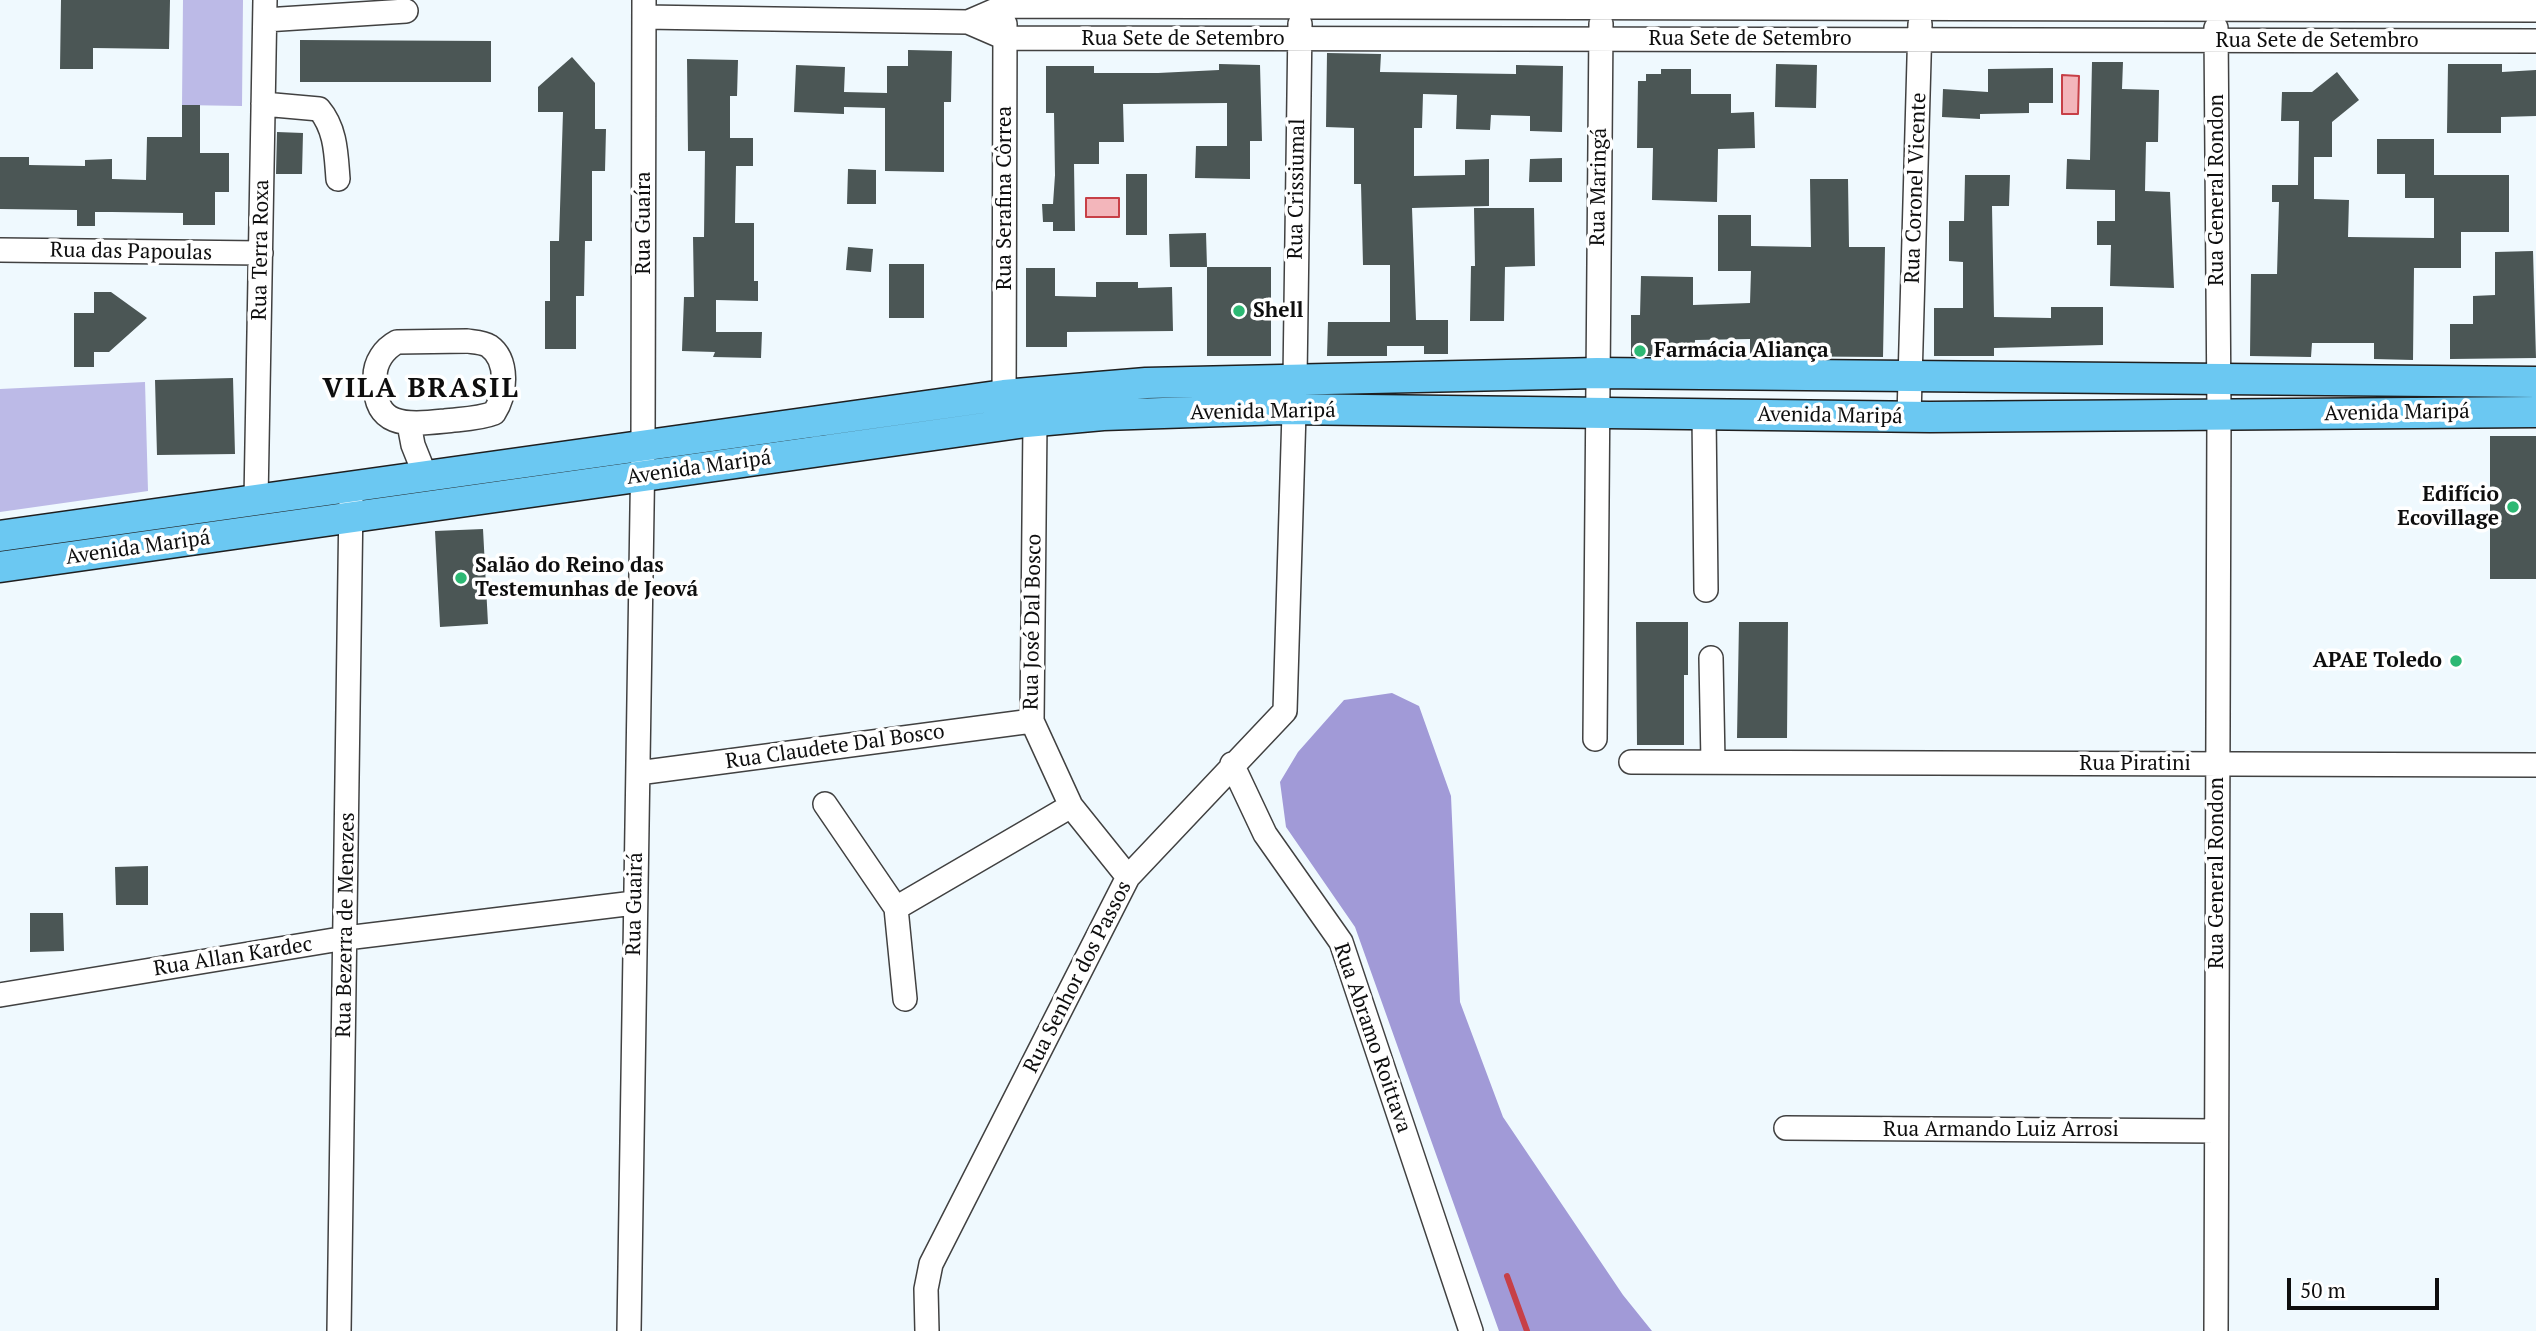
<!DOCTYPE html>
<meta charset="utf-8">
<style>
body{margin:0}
#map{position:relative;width:2536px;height:1331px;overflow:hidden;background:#eff9fe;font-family:"PT Serif",serif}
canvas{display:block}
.scale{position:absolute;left:2287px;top:1278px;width:152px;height:32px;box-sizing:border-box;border:4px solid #0e0e0e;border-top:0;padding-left:9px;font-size:21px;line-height:24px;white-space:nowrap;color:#0e0e0e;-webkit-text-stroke:5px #fff;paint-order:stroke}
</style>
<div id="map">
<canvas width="2536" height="1331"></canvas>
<div class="scale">50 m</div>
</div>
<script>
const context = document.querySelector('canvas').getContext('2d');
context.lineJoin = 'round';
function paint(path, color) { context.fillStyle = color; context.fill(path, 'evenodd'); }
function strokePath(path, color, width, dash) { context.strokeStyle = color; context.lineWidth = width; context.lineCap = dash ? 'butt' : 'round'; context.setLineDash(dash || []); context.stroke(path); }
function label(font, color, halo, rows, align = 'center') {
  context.font = font + ' "PT Serif",serif'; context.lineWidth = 7; context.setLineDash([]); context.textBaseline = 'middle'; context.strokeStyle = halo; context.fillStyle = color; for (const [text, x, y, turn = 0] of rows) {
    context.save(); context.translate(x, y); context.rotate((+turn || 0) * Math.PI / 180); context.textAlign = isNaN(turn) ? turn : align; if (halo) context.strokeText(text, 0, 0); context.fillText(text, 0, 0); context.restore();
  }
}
paint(new Path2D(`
 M183 0H243L242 106 182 105Z
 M145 382 148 491 0 512V389Z`), '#bcbae7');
paint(new Path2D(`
 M1392 693 1419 706 1451 796 1460 1002 1503 1117 1623 1295 1652 1331H1499L1355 927 1286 827 1280 782 1298 752 1344 700Z`), '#a19ad7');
const water = new Path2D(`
 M2062 75 2079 76 2078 114H2062Z
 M1086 198H1119V217H1086Z`);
paint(water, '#f3b6bb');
strokePath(water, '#c74047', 2);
strokePath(new Path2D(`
 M1507 1276 1527 1331`), '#c74047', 6);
paint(new Path2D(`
 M61 0H170L169 49 93 48V69H60Z
 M300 40 491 41V82H300Z
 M908 50 952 51 951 102H944V172L885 171V108L844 107V114L794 112 796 65 845 67 844 92 887 93V66H908Z
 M1327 53 1381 54 1380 72 1516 74V65L1563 66 1562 132 1530 131V116L1491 115 1490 130 1456 129 1457 95 1423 94 1422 128H1414V176L1465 175V160L1489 159V206L1412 208 1416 320H1448V354H1424V346H1387V356H1327L1328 322H1390V265H1363L1361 184H1354V128L1326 127Z
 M572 57 595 83V129H606L605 171H592V241H585L584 296H576V349H545V301H550V241H559L563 112H538V87Z
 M687 59 738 60 737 96H730V138H753V166H736L735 223H754V281H758V301L716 300V332H762L761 358 713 357 715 352 682 351 684 297H694L693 237H704L705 151H688Z
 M2092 62H2123L2122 89 2159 90 2158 142H2146L2145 191 2170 192 2174 288 2110 286 2111 245H2097V221H2115V190L2066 189 2067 159 2090 160Z
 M1219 64 1260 65 1262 141H1250V179L1195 178 1196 146H1227V103L1123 104 1124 142H1099V164H1074L1075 231H1053V222H1043L1042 204H1053L1055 175 1054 113H1046V66H1094V73H1158L1219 70Z
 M1776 64 1817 65 1816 108 1775 107Z
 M2448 64H2502V72L2536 70V116L2501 117V133H2447Z
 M2053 68V103H2029V113L1980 114V119L1942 117 1943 89 1988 92V69Z
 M1661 69H1691V94H1731V113L1754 112 1755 148 1718 149 1717 202 1652 200 1653 148H1637L1638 81H1646V74H1661Z
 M2337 72 2359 100 2332 122V157H2314V199L2349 200 2348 237 2434 238V198H2405V174H2377V139H2434V175H2509V232H2461V268H2414L2413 360 2374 359V343H2312L2311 357 2250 356 2251 274H2277L2279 202H2272V185H2298L2299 121H2281L2282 92H2312Z
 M182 105H200V153H229V192H215V225H183V213L112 212H95V226H77V210L0 209V157H29V165L85 166V160L112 159V179L146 180 147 137H182Z
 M277 132 303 133 302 174H276Z
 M1562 158V182H1529L1530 159Z
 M848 169 876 170V204H847Z
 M1126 174H1147V235H1126Z
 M1965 175H2010L2009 206H1992L1994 317 2051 318V307H2103V345L1994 348V356H1934V308H1963V262L1949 261V221H1964Z
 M1810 179H1848L1849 247H1885L1883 357 1750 356V339L1695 340V356H1631V315H1640L1641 276 1693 277V305L1750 303 1751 271H1718V215H1751V246L1811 247Z
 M1474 208H1534L1535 266 1505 267 1504 321H1470L1471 266H1475Z
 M1206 233 1207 267H1170L1169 234Z
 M848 247 873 249 871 272 846 270Z
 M2533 251 2536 358 2450 359V324H2473V296L2495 295V252Z
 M889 264H924V318H889Z
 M1207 267H1271V356H1207Z
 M1026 268H1055V296L1096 297V282H1138V288L1172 287 1173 331 1067 332V347H1026Z
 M94 292H111L147 318 109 352H94V367H74V313H94Z
 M233 378 235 454 157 455 155 380Z
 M2490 436H2536V579H2490Z
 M483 529 488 624 440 627 435 531Z
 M1636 622H1688V675H1684V745H1637Z
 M1739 622H1788L1787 738H1737Z
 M148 866V905H116L115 867Z
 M30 913H63L64 951 30 952Z`), '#4b5655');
const minor = new Path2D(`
 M644 17 968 22 1005 38 2536 41
 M265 20 406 11
 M968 22 1005 6 2536 10
 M263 104 319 109C336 129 336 154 338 179
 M0 250 261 253
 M467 341C474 342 483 342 489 346 509 360 506 395 494 413 479 419 461 419 445 421 405 425 373 428 375 377 375 362 384 349 397 342Z
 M1004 410 1005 24
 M1704 414 1706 590
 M1909 416 1920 24
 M1035 422 1032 721 1071 806 1128 877
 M409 424 413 445 425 475
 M256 500 265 0
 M1711 658 1713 762
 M1595 739 1601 24
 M1631 762 2536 765
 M1232 764 1265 834 1341 942 1471 1331
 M638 773 1032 721
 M825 804 896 908 1071 806
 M896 908 905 999
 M0 995 346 938 634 903
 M1786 1128 2216 1131
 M339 1331 351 501
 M629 1331 643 446 644 0
 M927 1331 926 1289 931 1264 1128 877 1285 711 1295 379 1300 24
 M2216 1331 2219 414 2216 28`);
const major = new Path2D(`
 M0 536 1004 395 1146 383 1597 373 2536 382
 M0 567 1026 422 1103 415 1284 409 1930 417 2536 412`);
strokePath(minor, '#414141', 26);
strokePath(major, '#1f1f1f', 33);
strokePath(minor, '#fff', 23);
strokePath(major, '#6bc8f2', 30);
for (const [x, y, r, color] of [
 [1239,311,7,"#2cb873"],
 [1640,351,7,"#2cb873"],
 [2513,507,7,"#2cb873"],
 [461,578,7,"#2cb873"],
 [2456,661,7,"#2cb873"]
]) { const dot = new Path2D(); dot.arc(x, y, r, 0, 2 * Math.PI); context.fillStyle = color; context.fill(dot); strokePath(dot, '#fff', 2.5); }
label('21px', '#0e0e0e', '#fff', [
 ["Rua Sete de Setembro",1183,39],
 ["Rua Sete de Setembro",1750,39],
 ["Rua Sete de Setembro",2317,41],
 ["Rua Maringá",1599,187,-89],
 ["Rua Coronel Vicente",1916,188,-88],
 ["Rua Crissiumal",1297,189,-89],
 ["Rua General Rondon",2217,190,-90],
 ["Rua Serafina Côrrea",1005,198,-90],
 ["Rua Guaíra",644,223,-90],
 ["Rua Terra Roxa",261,250,-89],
 ["Rua das Papoulas",131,252,1],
 ["Avenida Maripá",1263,412,-1],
 ["Avenida Maripá",2397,413,-1],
 ["Avenida Maripá",1830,416,1],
 ["Avenida Maripá",699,468,-8],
 ["Avenida Maripá",138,548,-8],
 ["Rua José Dal Bosco",1033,622,-89],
 ["Rua Claudete Dal Bosco",835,747,-8],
 ["Rua Piratini",2135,764],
 ["Rua General Rondon",2217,873,-90],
 ["Rua Guairá",635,904,-89],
 ["Rua Bezerra de Menezes",346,925,-89],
 ["Rua Allan Kardec",233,957,-9],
 ["Rua Senhor dos Passos",1078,977,-63],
 ["Rua Abramo Roittava",1372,1038,71],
 ["Rua Armando Luiz Arrosi",2001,1130]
]);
label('bold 21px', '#0e0e0e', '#fff', [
 ["Shell",1253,311],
 ["Farmácia Aliança",1654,351],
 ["Edifício",2499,495,"right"],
 ["Ecovillage",2499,519,"right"],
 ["Salão do Reino das",475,566],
 ["Testemunhas de Jeová",475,590],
 ["APAE Toledo",2442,661,"right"]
], 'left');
context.letterSpacing = '2px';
label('bold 28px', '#0e0e0e', '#fff', [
 ["VILA BRASIL",421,389]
]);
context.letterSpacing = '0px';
</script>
